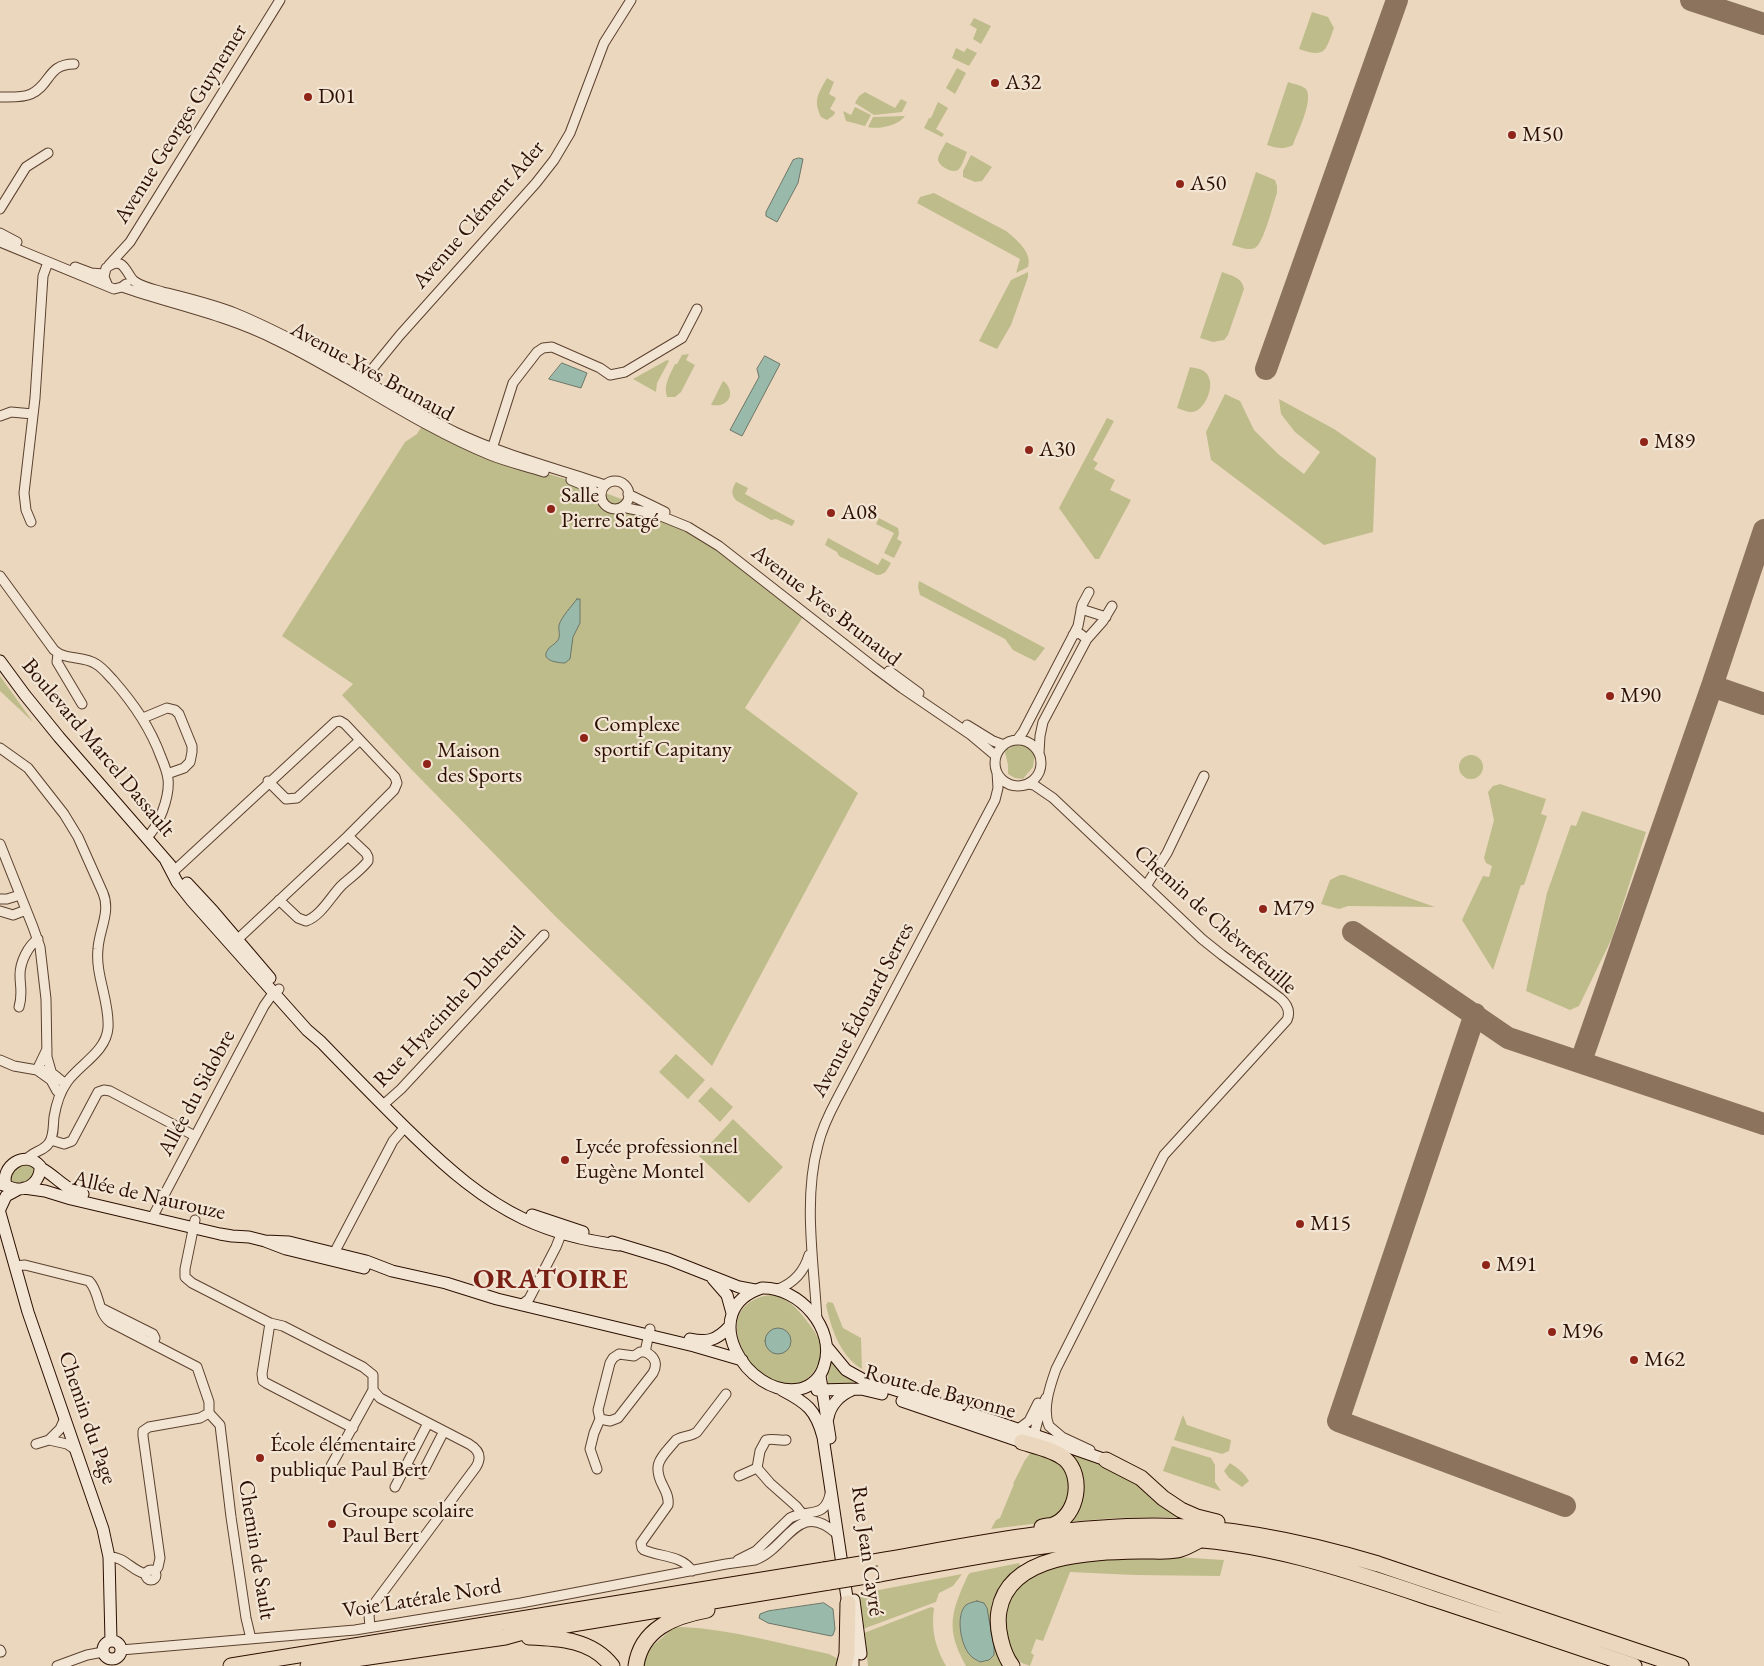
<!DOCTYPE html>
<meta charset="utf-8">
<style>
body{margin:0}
canvas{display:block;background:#ebd7bd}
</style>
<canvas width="1764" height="1666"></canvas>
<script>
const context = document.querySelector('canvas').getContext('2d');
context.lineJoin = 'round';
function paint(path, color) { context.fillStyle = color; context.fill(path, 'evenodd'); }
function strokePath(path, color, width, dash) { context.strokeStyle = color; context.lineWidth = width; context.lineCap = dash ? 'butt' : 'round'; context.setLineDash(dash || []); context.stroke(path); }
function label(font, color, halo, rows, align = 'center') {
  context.font = font + ' "EB Garamond",serif'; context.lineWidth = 4.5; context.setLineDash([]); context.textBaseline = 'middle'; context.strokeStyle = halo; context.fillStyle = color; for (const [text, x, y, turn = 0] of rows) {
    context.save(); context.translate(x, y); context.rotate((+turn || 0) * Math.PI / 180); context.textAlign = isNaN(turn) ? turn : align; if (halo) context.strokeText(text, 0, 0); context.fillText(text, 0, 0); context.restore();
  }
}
paint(new Path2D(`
 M1312 12 1328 17 1334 28C1325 52 1326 58 1299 49Z
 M974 18 991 26 981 44 973 39 977 29 970 25Z
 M956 48 964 52 967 48 977 53 969 66 952 58Z
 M957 68 966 73 955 94 946 88Z
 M827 78 834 82 829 94 836 98 830 109 835 112 834 115 827 120 821 117C813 100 818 94 827 78Z
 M1288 82C1293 84 1302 85 1306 89 1314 100 1297 133 1293 145 1283 150 1277 148 1267 145Z
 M865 92 895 108 901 99 907 102 902 112 874 115 855 103 859 96Z
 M938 102 948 108 936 129 944 134 942 137 924 128 929 118H931Z
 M855 107 871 115 865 126 846 121 843 111 851 115Z
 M905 116C899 125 879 130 868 127L873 117Z
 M946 142 967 152C965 157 962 167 958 170 952 174 939 166 938 160 938 154 944 147 946 142Z
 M971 155 992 167 982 181 975 182 963 177V171Z
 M1256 172 1275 180 1277 186V193C1273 204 1264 243 1255 248 1248 251 1239 247 1232 245Z
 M934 193 1006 231C1016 239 1033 253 1028 267L1016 273 1020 259 917 203 920 197Z
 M1028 272V277L1011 325 997 349 979 341 1011 280Z
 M1222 272C1232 276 1242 277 1244 289L1228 335 1224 340 1213 342 1200 338Z
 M689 354 686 360 695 365 681 392 675 397H667C663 385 670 375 675 364H677L682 355Z
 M667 360 669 361 657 383 656 392 633 379Z
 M1190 367C1195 368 1202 369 1205 372 1216 381 1208 405 1196 411 1190 414 1183 410 1177 408Z
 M723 381C731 386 734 399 723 404 719 406 715 405 711 405Z
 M1225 394 1240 401 1254 430 1278 454 1304 474 1320 452 1295 432 1281 414 1279 399 1334 429 1376 458 1373 532 1324 545 1211 460 1206 432Z
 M1107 418 1114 421 1093 460 1098 463 1094 469 1115 480 1110 490 1131 500 1099 559H1095L1059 508Z
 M422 426 511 463 579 483 688 524 806 612 745 708 858 793 712 1066 557 918 411 769 342 695 353 684 282 636 405 442 417 434Z
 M736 482 748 488 745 494 795 521 792 526 776 519 771 520 737 501C730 495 732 489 736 482Z
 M879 518 898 528 899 534 897 539 902 542 894 558 884 553 894 533 876 524Z
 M828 538 878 565 882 558 891 563C887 570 885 575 877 575L839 556 837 552 825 545Z
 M919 581 1045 648 1035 661 1013 650 1005 639 920 595 918 587Z
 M0 676 33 722 0 691Z
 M1016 744 1019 746 1022 744 1030 746 1035 752 1033 767 1023 779 1015 778 1008 774V765L1005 752 1007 749H1010L1011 746Z
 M1459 767a12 12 0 1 1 24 0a12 12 0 1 1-24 0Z
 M1500 784 1546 799 1541 814 1547 816 1524 885H1521L1493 970 1462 920 1483 876 1489 877 1492 866 1486 863 1484 858 1494 820 1488 792 1493 786Z
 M1582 811 1646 832 1612 938 1579 1006 1570 1010 1526 991 1547 893 1571 825 1576 826Z
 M1340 875H1344L1435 907 1348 906 1339 909 1321 904 1330 880Z
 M676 1054 705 1080 688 1099 659 1072Z
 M711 1087 733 1107 720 1122 698 1101Z
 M733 1119 783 1167 749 1203 699 1156Z
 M26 1164 33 1166 34 1174C27 1182 21 1184 11 1182V1170Z
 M770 1295C787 1297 796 1307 806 1320 810 1325 814 1330 817 1336 826 1351 819 1371 805 1380 763 1408 696 1306 770 1295ZM781 1328 789 1335 791 1343 767 1346 766 1341 770 1331Z
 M828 1302 833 1303 843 1328 861 1338 862 1369C840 1356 831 1328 826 1305Z
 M832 1362 854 1381 853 1384 827 1387 828 1372Z
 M1183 1415 1187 1425 1231 1440 1229 1451 1222 1454 1174 1440Z
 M1172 1446 1211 1458 1215 1465V1482L1221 1491 1163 1471Z
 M1057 1448 1093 1460 1135 1480 1181 1517 1115 1518 1065 1522 1078 1501Z
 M1034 1449 1051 1455 1069 1473 1070 1498 1059 1516 1040 1523 991 1529 996 1520 1000 1518 1014 1484H1013L1025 1460Z
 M1230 1463C1238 1468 1244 1473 1249 1481L1242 1487 1229 1478 1224 1471Z
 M1176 1557 1224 1560 1220 1576 1134 1575 1070 1572 1043 1641 1036 1639 1031 1653 1034 1655 1030 1666 1022 1663 1011 1654C1007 1636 1004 1619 1009 1601 1010 1598 1011 1593 1012 1590 1034 1555 1139 1558 1176 1557Z
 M1019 1563 1021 1567 1006 1581 1005 1665 1001 1666H966C945 1629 951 1612 968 1575L970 1573Z
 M962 1574 953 1586 939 1593 936 1602 863 1629 858 1594Z
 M931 1607 934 1608C931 1630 935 1647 946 1666H868L864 1633Z
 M682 1627C731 1629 780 1644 829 1654L838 1659 841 1663 840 1666H643L648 1650 673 1628Z`), '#bfbc8c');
const water = new Path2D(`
 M799 158 803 159 798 183 777 222 766 216V212L793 160Z
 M765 356 780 364 742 436 730 430 759 377 757 369Z
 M562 363 587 373 581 388 549 379Z
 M577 599H580V623L573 637 570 659 565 663C559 663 541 661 547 651 549 646 555 645 558 640 561 635 558 630 559 625 562 616 571 607 577 599Z
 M765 1341a13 13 0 1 1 26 0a13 13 0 1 1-26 0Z
 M977 1601 984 1603 987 1608 994 1647V1655L989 1660 980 1662C977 1660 972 1658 970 1655 961 1646 955 1615 966 1605 969 1603 973 1602 977 1601Z
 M824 1603 833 1609 835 1629 833 1635 831 1636 768 1623 759 1618 760 1614 768 1611Z`);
paint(water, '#99baab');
strokePath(water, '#6d7667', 1);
strokePath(new Path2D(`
 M1691 0 1764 24
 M1266 369 1397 0
 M1712 686 1764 704
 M1353 932 1508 1038 1764 1124
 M1475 1014 1338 1421 1565 1506
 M1581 1061 1712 686 1764 530`), '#8c735e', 22);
const street = new Path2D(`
 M0 97C10 97 22 98 31 94 51 85 47 64 74 64
 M0 209 26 167 48 153
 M0 233 17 242
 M0 242 114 289 122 287 126 284
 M109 265 130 242 280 0
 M75 267 91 273 104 274
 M107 284 104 277 106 268C124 254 126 274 134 281 142 287 153 289 163 292 187 298 212 304 235 313 265 325 295 341 324 356 368 380 410 410 455 432 503 455 555 468 605 485
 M122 287C174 305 227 315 276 340 349 375 414 424 490 455 507 462 526 466 544 472
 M360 384 400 335 536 183 554 160 570 133 604 43 631 0
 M0 416 11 412 33 414
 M491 452 513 383 537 352 543 348 552 347 600 368 610 375 625 372 682 338 697 309
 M571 480 588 487 601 496
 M601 495a14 14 0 1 1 28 0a14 14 0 1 1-28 0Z
 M628 494 665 512
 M622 507 656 514 688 527 719 546 875 668 902 688 971 735 996 756
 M31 522 26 510 24 493 35 398 43 276 48 262
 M0 576 54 650C66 661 83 655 96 664 103 668 108 675 113 680 134 704 150 727 161 757 164 764 167 772 168 779 170 796 159 827 146 838
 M1081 609 1106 617
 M1087 639 1103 621 1112 606
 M58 654 57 662 82 704
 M889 671 919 693
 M143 718 167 708 175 710 179 714 192 746V752L190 762 184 768 167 774
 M967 725 993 741 1004 745
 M1017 740 1023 732 1078 626 1082 605 1089 592
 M995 763a23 23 0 1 1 46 0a23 23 0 1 1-46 0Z
 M0 748 28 768 64 814 78 837 103 893C111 912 99 930 98 949 95 975 110 1002 108 1028 106 1052 80 1064 67 1082 60 1092 56 1105 54 1117 53 1126 54 1136 49 1143 44 1151 34 1151 28 1158
 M1039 753 1040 736 1043 722 1087 639 1079 633 1073 635
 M268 781 286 799 297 798 360 740
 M1028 784 1034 785 1053 798 1202 939 1222 955 1280 998C1287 1004 1291 1011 1287 1020L1164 1155 1056 1369C1050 1386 1042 1409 1049 1426L1062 1437 1090 1450
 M0 844 33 927 40 947 46 999 47 1057 51 1071
 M175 870 335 722 340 721 345 724 395 777 397 783 394 790 348 836 239 938 231 941
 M1146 886 1167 853 1204 776
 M0 899H7L20 895
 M279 900 298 918 306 921C321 916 331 896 342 885 351 877 361 870 368 861V857L366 853 348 836
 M0 911 13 915 26 910
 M19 1007C23 994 20 987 20 975 20 962 28 946 38 939
 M0 1060 14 1066 37 1070 47 1049
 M61 1093 57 1091 51 1080 37 1070C54 1069 54 1077 66 1084
 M383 1105 401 1089 544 935
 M51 1140 64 1144 72 1141 98 1092 104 1090 110 1091 195 1136
 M152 1218 264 1006 271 996 279 989
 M195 1220 185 1269V1277L192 1283 270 1323 262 1374 263 1381 266 1383 353 1428
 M332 1257 393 1141 405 1127
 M15 1266 25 1265 89 1281C100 1292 97 1312 110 1322L197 1367 209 1402V1413
 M778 1289C794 1283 804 1272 809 1255
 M521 1305 529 1299 556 1247 564 1227
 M101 1308 153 1334 155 1338 153 1344
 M817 1320C814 1263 803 1200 818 1145 822 1128 829 1114 837 1099L995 800 998 788 997 772
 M270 1323 283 1326 363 1367 373 1375V1390L380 1398 469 1444C479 1450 482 1457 476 1467L374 1604 369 1615 370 1627
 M209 1413 220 1425 231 1517 246 1618 251 1639
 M65 1418 60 1429 49 1440 67 1444 76 1450
 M600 1419 610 1421 618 1418 653 1373C658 1364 655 1356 645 1352
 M1017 1430 1029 1421 1038 1403
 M1028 1437 1034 1435 1041 1408 1046 1398
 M786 1440C779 1441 773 1438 766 1440L760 1451 757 1468 770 1483 796 1506 804 1516
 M36 1444 49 1440
 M331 1466 373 1390
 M406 1466 422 1474 444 1431
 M597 1469 590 1449 594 1433 600 1419 598 1410 610 1363 613 1358 619 1354 634 1356 640 1352H645L650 1329
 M739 1476 757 1468
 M395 1487 428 1423
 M109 1557C124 1556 132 1571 146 1574
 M738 1560 756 1551 790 1518C808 1509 825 1519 830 1494
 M146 1575a5 5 0 1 1 10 0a5 5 0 1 1-10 0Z
 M155 1571 158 1567 160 1558 143 1436V1431L149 1427 200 1418 209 1413
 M692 1571C682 1555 660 1557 644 1550L642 1548 641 1543 668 1505C669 1497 666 1492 663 1486 651 1463 662 1457 676 1440 683 1435 691 1437 697 1432L726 1394
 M0 1650 1 1652
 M121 1650 355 1630 521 1603 726 1564 755 1560C787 1549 798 1498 837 1534
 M57 1666 87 1655 103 1652`);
const secondary = new Path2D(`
 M0 661 25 695 59 737 171 866
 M166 861 177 882 192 901 307 1030 321 1042C352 1074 383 1106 415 1137 448 1169 482 1199 524 1219 554 1233 587 1241 619 1245
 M187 883 213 911 270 978
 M41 1168C56 1176 65 1190 83 1194
 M0 1184C5 1185 11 1188 16 1189 30 1190 41 1180 40 1166 25 1149 0 1167 6 1185
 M24 1188 45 1191 71 1199 220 1234 232 1236 249 1237 265 1241 286 1249 364 1268
 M0 1209 6 1196 19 1189
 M0 1213 28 1312 103 1529 109 1557 111 1641
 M532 1215 583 1232
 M265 1241 289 1242 366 1261 392 1271 446 1283 497 1299 694 1346 742 1360
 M612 1242 668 1259 739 1287 755 1290
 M713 1279 727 1295 732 1313
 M762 1288C799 1287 837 1329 824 1366 821 1377 812 1386 800 1389 746 1399 695 1309 762 1288Z
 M690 1339C707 1343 717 1340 729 1327
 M827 1347 846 1370 864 1380 997 1422 1106 1460
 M820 1376 830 1438
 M782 1390C807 1403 816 1410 823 1437L849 1611
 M817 1390 861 1389 882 1394
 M902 1401 1022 1442
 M828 1418C830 1405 840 1395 852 1390
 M854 1600 861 1654
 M103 1650a9 9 0 1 1 18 0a9 9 0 1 1-18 0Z
 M853 1644V1666`);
const highway = new Path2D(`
 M1022 1442C1035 1446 1055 1450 1065 1459 1084 1476 1078 1516 1053 1525 1050 1526 1045 1526 1042 1527
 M1106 1460 1141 1478 1163 1498 1181 1510 1197 1517 1217 1522
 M861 1564C958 1548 1055 1526 1154 1526 1230 1526 1305 1542 1378 1564L1681 1666
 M879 1574C974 1558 1071 1535 1169 1538 1261 1540 1348 1570 1434 1599 1501 1621 1567 1643 1634 1666
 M529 1637C560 1638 592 1640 612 1666
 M231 1666 824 1570
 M308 1666 505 1637 523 1632 829 1582
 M636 1666C641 1629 674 1616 707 1610
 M844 1666 847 1654 848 1603
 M1012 1666C1002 1653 996 1627 999 1611 1009 1551 1099 1552 1146 1551 1156 1551 1167 1552 1177 1550 1184 1549 1192 1544 1198 1541`);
strokePath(street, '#5c412f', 11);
strokePath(secondary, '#2c0f00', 13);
strokePath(highway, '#2c0f00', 17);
strokePath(street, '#f2e5d4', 9);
strokePath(secondary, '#f2e5d4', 11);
strokePath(highway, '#ebd7bd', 15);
const highwayBridge = new Path2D(`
 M824 1570 861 1564
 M829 1582 879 1574`);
strokePath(highwayBridge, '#2c0f00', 17, []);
strokePath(highwayBridge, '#ebd7bd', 15);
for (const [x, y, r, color] of [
 [995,83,5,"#8f2418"],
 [308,97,5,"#8f2418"],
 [1512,135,5,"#8f2418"],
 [1180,184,5,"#8f2418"],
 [1644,442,5,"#8f2418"],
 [1029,450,5,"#8f2418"],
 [551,509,5,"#8f2418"],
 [831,513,5,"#8f2418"],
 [1610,696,5,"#8f2418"],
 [584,738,5,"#8f2418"],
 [427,764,5,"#8f2418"],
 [1263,909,5,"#8f2418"],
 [565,1160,5,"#8f2418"],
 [1300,1224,5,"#8f2418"],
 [1486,1265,5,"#8f2418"],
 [1552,1332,5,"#8f2418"],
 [1634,1360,5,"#8f2418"],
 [260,1458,5,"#8f2418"],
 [332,1524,5,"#8f2418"]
]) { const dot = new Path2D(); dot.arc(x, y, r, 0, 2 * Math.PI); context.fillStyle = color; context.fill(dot); strokePath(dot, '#f2e5d4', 2); }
label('22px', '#2c0f00', '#f2e5d4', [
 ["A32",1005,83],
 ["D01",318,97],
 ["M50",1522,135],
 ["A50",1190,184],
 ["M89",1654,442],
 ["A30",1039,450],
 ["Salle",561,496],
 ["Pierre Satgé",561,521],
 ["A08",841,513],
 ["M90",1620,696],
 ["Complexe",594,725],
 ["sportif Capitany",594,750],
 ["Maison",437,751],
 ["des Sports",437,776],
 ["M79",1273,909],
 ["Lycée professionnel",575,1147],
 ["Eugène Montel",575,1172],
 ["M15",1310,1224],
 ["M91",1496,1265],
 ["M96",1562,1332],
 ["M62",1644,1360],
 ["École élémentaire",270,1445],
 ["publique Paul Bert",270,1470],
 ["Groupe scolaire",342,1511],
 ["Paul Bert",342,1536]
], 'left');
label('22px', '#2c0f00', '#f2e5d4', [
 ["Avenue Georges Guynemer",181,124,-58],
 ["Avenue Clément Ader",479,215,-49],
 ["Avenue Yves Brunaud",372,372,29],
 ["Avenue Yves Brunaud",826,606,38],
 ["Boulevard Marcel Dassault",98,748,50],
 ["Chemin de Chèvrefeuille",1215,920,42],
 ["Rue Hyacinthe Dubreuil",450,1007,-47],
 ["Avenue Édouard Serres",863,1010,-62],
 ["Allée du Sidobre",197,1093,-62],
 ["Allée de Naurouze",149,1196,13],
 ["Route de Bayonne",940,1392,15],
 ["Chemin du Page",87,1418,71],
 ["Chemin de Sault",256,1550,81],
 ["Rue Jean Cayré",867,1551,82],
 ["Voie Latérale Nord",422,1599,-9]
]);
context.letterSpacing = '1px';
label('bold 28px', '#7a1f14', '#f2e5d4', [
 ["ORATOIRE",551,1280]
]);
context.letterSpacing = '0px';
</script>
